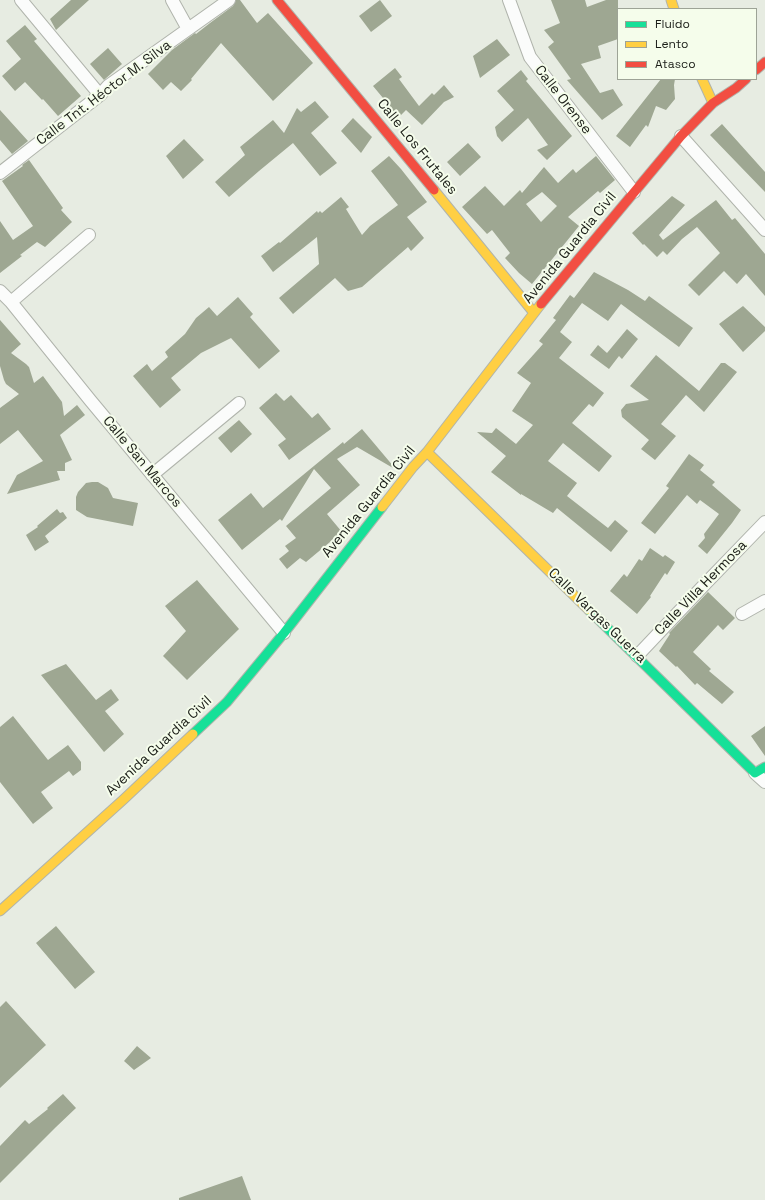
<!DOCTYPE html>
<meta charset="utf-8">
<style>
body{margin:0}
#map{position:relative;width:765px;height:1200px;overflow:hidden;background:#e7ece2;font-family:"Space Grotesk",sans-serif}
canvas{display:block}
.legend{position:absolute;left:617px;top:8px;width:140px;height:72px;box-sizing:border-box;background:#f5fdeb;border:1px solid #9da396;margin:0;padding:5px 7px;list-style:none;font-size:12px;color:#1a1d17}
.legend li{display:flex;align-items:center;gap:8px;height:20px}
.legend b{width:20px;border:1px solid #9da396}
</style>
<div id="map">
<canvas width="765" height="1200"></canvas>
<ul class="legend">
<li><b style="height:5px;background:#16e098"></b>Fluido</li>
<li><b style="height:5px;background:#ffcf43"></b>Lento</li>
<li><b style="height:5px;background:#f24e42"></b>Atasco</li>
</ul>
</div>
<script>
const context = document.querySelector('canvas').getContext('2d');
context.lineJoin = 'round';
function paint(path, color) { context.fillStyle = color; context.fill(path, 'evenodd'); }
function strokePath(path, color, width, dash) { context.strokeStyle = color; context.lineWidth = width; context.lineCap = dash ? 'butt' : 'round'; context.setLineDash(dash || []); context.stroke(path); }
function label(font, color, halo, rows, align = 'center') {
  context.font = font + ' "Space Grotesk",sans-serif'; context.lineWidth = 4; context.setLineDash([]); context.textBaseline = 'middle'; context.strokeStyle = halo; context.fillStyle = color; for (const [text, x, y, turn = 0] of rows) {
    context.save(); context.translate(x, y); context.rotate((+turn || 0) * Math.PI / 180); context.textAlign = isNaN(turn) ? turn : align; if (halo) context.strokeText(text, 0, 0); context.fillText(text, 0, 0); context.restore();
  }
}
paint(new Path2D(`
 M71 0H89L56 30 50 19Z
 M236 0H240L257 23 268 13 313 63 273 101 221 43 191 79 192 80 181 91 171 82 163 90 148 74 172 50 195 33 196 34 210 23 233 6Z
 M380 0 392 16 371 32 359 16Z
 M551 0H585L587 7 606 0H618V39L598 46 601 58 581 64 600 93 613 89 623 105 602 120 567 80 571 79 548 47 554 42 544 30 560 23Z
 M25 25 37 39 34 41 81 96 58 116 43 99 42 100 25 82 15 91 2 76 21 59 6 41Z
 M497 39 510 55 480 78 473 56Z
 M108 48 122 64 104 80 90 64Z
 M395 68 402 77 399 79 419 106 432 93 434 95 444 85 454 97 444 102 422 125 406 110 397 119 384 107 388 104 373 86Z
 M521 70 528 79 526 81 572 136 547 160 537 150 548 145 528 118 502 142 497 136 495 127 514 110 497 91Z
 M661 79H675L674 85 675 99 666 110 656 106 648 127 646 125 630 147 616 136Z
 M315 101 329 117 311 133 337 163 320 176 293 143 259 171 229 197 215 182 245 155 240 147 273 120 284 133 297 108 301 112Z
 M0 110 28 141 12 154 0 140Z
 M353 118 372 137 361 153 341 131Z
 M722 124 765 172V192L710 135Z
 M184 139 204 160 183 179 166 156Z
 M468 143 481 157 460 176 447 162Z
 M389 156 401 169 427 202 407 217 424 238 411 251 408 247 362 287 348 291 335 278 293 314 279 298 319 264 317 237 273 272 261 256 279 242 280 243 317 211 318 213 320 211 322 213 341 197 349 207 346 209 362 235 370 226 398 205 371 171Z
 M596 156 615 180 600 193 598 191 568 217 579 226 532 284 519 273 505 258 510 253 492 230 487 234 462 207 485 186 504 206 520 190 522 193 544 167 558 183 573 169 576 173ZM542 192 557 206 541 222 526 204Z
 M29 160 63 208 61 210 72 222 45 247 37 242 20 255 22 256 0 273V221L13 240 33 226 2 181 23 166 22 165Z
 M672 196 685 205 659 235 663 240 716 200 732 220 735 218 765 254V296L746 274 737 284 724 271 699 296 688 285 720 253 697 227 682 239 667 255 663 251 657 257 644 244 643 245 632 233Z
 M594 272 628 290 645 301 649 296 693 328 679 347 621 304 608 321 582 303 560 332 572 342 559 358 604 393 593 407 589 404 572 423 612 456 599 472 563 443 548 461 577 483 567 496 608 528 615 520 628 531 611 552 557 508 553 513 521 494V495L491 472 506 456 477 432 492 433 496 428 516 444 533 425 512 411 531 383 517 373 543 344 539 341 556 320 553 318 570 295 574 298Z
 M238 297 253 314 250 317 280 351 259 369 231 338 201 353 171 378 181 390 160 408 133 376 147 364 152 371 168 357 165 352 185 334 196 318 209 307 217 316Z
 M743 306 765 327V331L743 352 719 324Z
 M0 320 21 344 11 353 26 364 29 367 34 383 43 376 62 402 64 416 77 405 85 415 60 435 72 460 65 463V471H57L60 480 7 494 17 475 43 461 18 430 0 444V408L19 394 6 384 4 380 0 366Z
 M627 329 638 339 622 359 619 356 609 369 590 355 598 345 607 353Z
 M656 355 699 391 721 363H725L737 372 704 412 686 395 661 424 676 436 655 460 641 449 649 440 622 417 621 410 626 404 649 400 630 386Z
 M276 393 284 401 291 395 312 418 318 413 331 429 289 460 278 445 286 439 259 408Z
 M239 420 252 434 231 453 218 438Z
 M362 429 394 467 393 468 357 447 337 459 360 485 327 514 342 532 306 562 300 558 287 569 279 559 289 551 285 546 296 538 286 526 331 488 314 469 282 521 280 519 242 550 218 520 251 493 263 508 343 442 344 444Z
 M689 454 704 465 700 470 715 482 712 485 741 510 732 523 707 554 698 546 705 538 704 534 719 514 700 500 697 504 687 495 655 534 641 523 669 488 666 486Z
 M92 482H98L108 488 113 498 138 503 133 526 87 517 76 510V497L78 492 86 483Z
 M57 509 60 513 63 512 67 518 45 536 49 542 35 551 26 535 38 527 37 526Z
 M650 548 663 557 665 555 675 562 667 575 665 573 650 596 651 597 637 614 610 591 624 574 627 577 639 559 642 561Z
 M197 580 239 629 187 680 163 656 186 631 165 606Z
 M708 592 735 618 723 630 718 625 693 652 711 669 709 671 734 692 722 704 697 683 695 685 677 666 676 667 659 651 670 634 669 633Z
 M66 664 96 700 111 689 119 700 105 711 124 734 104 752 41 675Z
 M13 716 48 760 68 745 81 762V770L73 776 69 771 41 792 53 808 33 824 0 782V727Z
 M765 726V756L751 736Z
 M56 926 95 972 75 989 36 943Z
 M6 1001 46 1045 0 1088V1007Z
 M137 1046 151 1058 134 1070 124 1061Z
 M63 1094 76 1108 56 1127 0 1183V1146L25 1120 29 1124 48 1109 47 1108Z
 M242 1176 251 1200H179V1198Z`), '#9ea792');
const street = new Path2D(`
 M21 0 100 95
 M172 0 188 29
 M509 0 530 57 634 192
 M681 136 765 230
 M0 173 100 95 108 86 229 0
 M0 291 11 302 90 400 284 633
 M11 302 89 235
 M152 475 239 403
 M742 614 765 601
 M637 656 706 583 765 522
 M755 773 765 782`);
const fast = new Path2D(`
 M589 610 755 773 765 767
 M193 734 227 702 284 633 382 507`);
const slow = new Path2D(`
 M671 0 674 9
 M702 79 713 103
 M434 190 534 313
 M427 452 589 610
 M382 507 413 467 427 452 541 304
 M0 911 124 799 193 734`);
const jam = new Path2D(`
 M277 0 434 190
 M756 70 765 62
 M541 304 681 136 713 103 736 88 746 79`);
strokePath(street, '#b0b4ac', 14);
strokePath(fast, '#b0b4ac', 11);
strokePath(slow, '#b0b4ac', 11);
strokePath(jam, '#b0b4ac', 11);
strokePath(street, '#fbfcfb', 12);
strokePath(fast, '#16e098', 9);
strokePath(slow, '#ffcf43', 9);
strokePath(jam, '#f24e42', 9);
label('14px', '#1a1d17', '#f5fdeb', [
 ["Calle Tnt. Héctor M. Silva",104,93,-37],
 ["Calle Orense",563,100,52],
 ["Calle Los Frutales",417,147,51],
 ["Avenida Guardia Civil",570,248,-51],
 ["Calle San Marcos",142,462,50],
 ["Avenida Guardia Civil",369,502,-51],
 ["Calle Villa Hermosa",701,588,-46],
 ["Calle Vargas Guerra",597,616,44],
 ["Avenida Guardia Civil",159,746,-43]
]);
</script>
